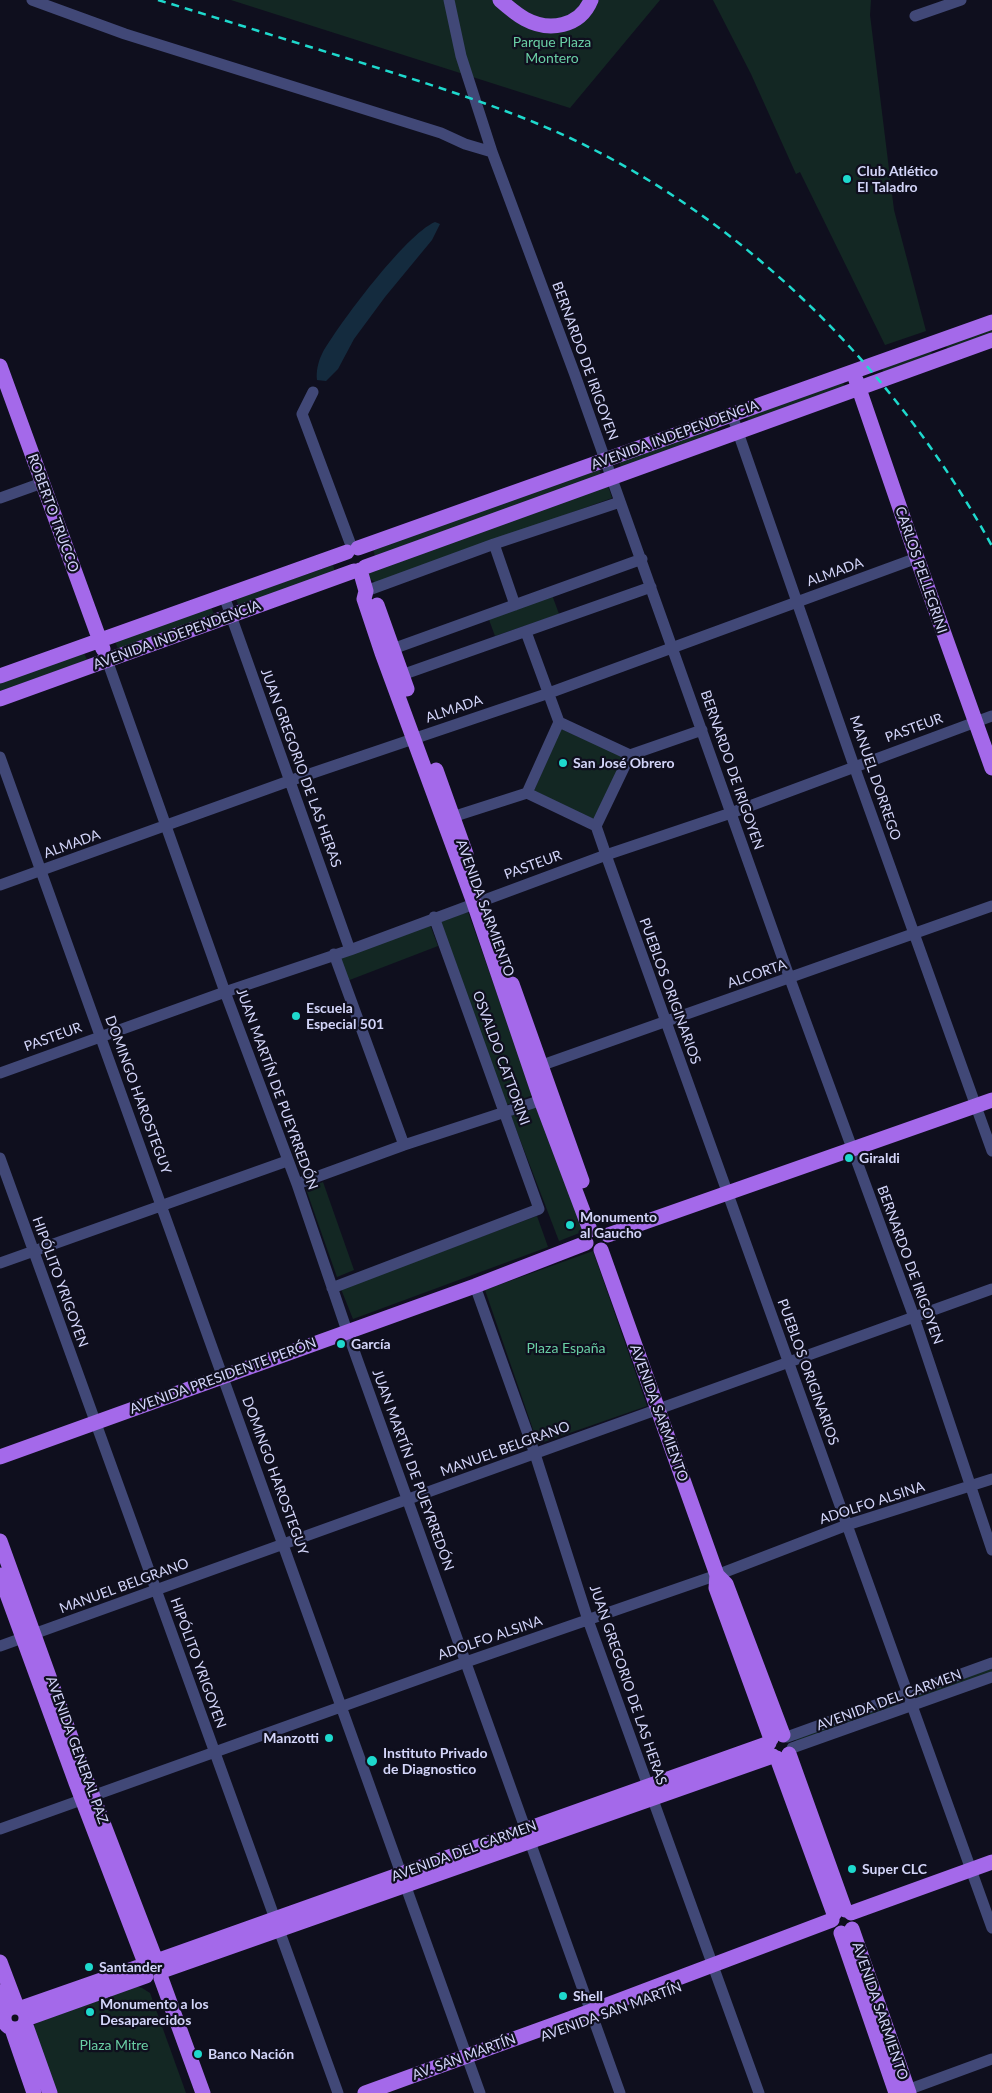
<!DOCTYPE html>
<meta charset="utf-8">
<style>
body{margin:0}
canvas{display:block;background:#0f0f1e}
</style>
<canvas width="992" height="2093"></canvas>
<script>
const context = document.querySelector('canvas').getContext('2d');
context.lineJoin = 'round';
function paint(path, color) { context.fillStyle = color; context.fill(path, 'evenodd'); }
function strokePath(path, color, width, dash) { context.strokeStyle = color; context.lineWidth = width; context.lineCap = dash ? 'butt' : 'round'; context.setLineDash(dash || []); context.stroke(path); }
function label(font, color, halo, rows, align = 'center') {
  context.font = font + ' Lato,sans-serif'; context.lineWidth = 4.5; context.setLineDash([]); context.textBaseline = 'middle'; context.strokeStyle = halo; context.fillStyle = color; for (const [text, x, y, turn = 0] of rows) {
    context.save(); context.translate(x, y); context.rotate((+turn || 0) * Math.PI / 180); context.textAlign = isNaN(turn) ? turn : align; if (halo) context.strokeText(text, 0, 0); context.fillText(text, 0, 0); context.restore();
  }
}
paint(new Path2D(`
 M231 0H660L570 108Z
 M713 0H871L870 15 894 210 926 331 885 345 800 172 796 174 751 74Z
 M992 326V335L948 350 945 343Z
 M930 349 933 356 884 374 881 366Z
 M843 381 845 388 749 422 746 415Z
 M715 426 718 433 621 468 619 460Z
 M599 468 601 475 375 556 373 549Z
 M607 483 612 498 376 583 369 578 366 571Z
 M333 565 335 572 239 607 236 599Z
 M552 595 559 614 495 636 488 617Z
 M211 607 214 614 118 649 115 641Z
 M84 653 87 660 0 691V683Z
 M561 729 622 756 623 759 595 818 592 819 534 791Z
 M468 912 533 1095 506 1105 440 922Z
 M429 922 438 946 347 981 339 957Z
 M539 1105 587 1230 559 1241 511 1116Z
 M323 1182 354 1270 337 1277 306 1189Z
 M537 1216 548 1247 353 1319 341 1289Z
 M593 1251 647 1406 538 1444 485 1290Z
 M992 1668V1673L918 1699 917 1695Z
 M897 1702 899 1706 796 1742 795 1738Z
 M135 1986 142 1988 150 1993 186 2093H56L34 2033V2025L42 2020Z`), '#132723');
paint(new Path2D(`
 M435 222 440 224 432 240 385 297 354 339 338 369 326 381 317 380C316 372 318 362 322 354 338 325 406 234 435 222Z`), '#142b3e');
strokePath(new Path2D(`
 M32 0 125 34 441 133 465 144 492 152
 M449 0 461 56 492 152 575 375 790 979 914 1317 992 1550
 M915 16 961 0
 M313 392 302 414 352 548
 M732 415 854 766 992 1151
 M0 498 42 483
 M494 544 515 605
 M366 591 494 544 620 502
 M224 596 350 950
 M526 632 559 722
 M387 651 642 559
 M107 660 225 992 297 1184 347 1331 620 2093
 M396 677 651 587
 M630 755 702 730
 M0 757 480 2093
 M446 819 527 793
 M596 826 527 793 559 722 630 755 596 826 606 855 992 1928
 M0 885 289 781 549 693 917 558
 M334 954 404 1145
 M534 1068 992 906
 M0 1073 225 992 350 950 606 855 731 813 992 716
 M0 1158 338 2093
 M297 1184 404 1145 548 1098
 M0 1263 287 1161
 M475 1286 535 1454 588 1620 759 2093
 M332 1288 539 1209 434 917
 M0 1646 992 1289
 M787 1737 992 1663
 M792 1748 992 1677
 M0 1829 466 1662 717 1575 847 1525 992 1479
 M902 2092 992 2059`), '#414877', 11);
strokePath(new Path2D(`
 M500 0C508 7 516 14 525 19 549 32 580 27 591 0
 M0 366 103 649
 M856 380 917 558 992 768
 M358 548 992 322
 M365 567 992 340
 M360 570 366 591 364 599 382 653 474 903 541 1100 590 1230
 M377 605 407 689
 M0 676 347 552
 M0 699 354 571
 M436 770 466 854
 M512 984 582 1181
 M608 1235 992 1100
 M601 1250 717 1575 716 1588 771 1739
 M0 1457 475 1286 586 1243
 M0 1541 85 1776 155 1958
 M0 1575 76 1783 145 1963
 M717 1575 726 1584 783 1735
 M789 1754 845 1910
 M777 1758 834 1914
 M851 1913 992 1862
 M852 1929 909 2093
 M841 1933 896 2093
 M159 1960 769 1743
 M0 1962 17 2007
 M165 1970 773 1756
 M161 1978 203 2093
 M0 1992 7 2010
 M4 2018a11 11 0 1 1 22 0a11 11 0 1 1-22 0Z
 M21 2008 144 1965
 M26 2019 146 1976
 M25 2023 50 2093
 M12 2029 34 2093
 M365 2093 591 2011 832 1920`), '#a469ea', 15);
strokePath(new Path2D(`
 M158 0C224 20 290 41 356 61 428 84 501 106 570 138 751 223 897 373 992 546`), '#1ed9cd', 2.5, [8, 6]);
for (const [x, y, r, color] of [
 [847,179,5,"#1ed9cd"],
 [563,763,5,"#1ed9cd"],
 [296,1016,5,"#1ed9cd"],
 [849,1158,5,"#1ed9cd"],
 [570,1225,5,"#1ed9cd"],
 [341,1344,5,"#1ed9cd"],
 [329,1738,5,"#1ed9cd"],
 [372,1761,6,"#1ed9cd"],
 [852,1869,5,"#1ed9cd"],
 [89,1967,5,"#1ed9cd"],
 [563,1996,5,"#1ed9cd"],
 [90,2012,5,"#1ed9cd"],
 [198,2054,5,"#1ed9cd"]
]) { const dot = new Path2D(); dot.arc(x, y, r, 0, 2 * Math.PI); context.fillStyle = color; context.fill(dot); strokePath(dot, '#0f0f1e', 2); }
label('14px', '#69cea4', '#0f0f1e', [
 ["Parque Plaza",552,42],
 ["Montero",552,58],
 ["Plaza España",566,1348],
 ["Plaza Mitre",114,2045]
]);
label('bold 14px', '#d3d5f9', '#0f0f1e', [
 ["Club Atlético",857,171],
 ["El Taladro",857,187],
 ["San José Obrero",573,763],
 ["Escuela",306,1008],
 ["Especial 501",306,1024],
 ["Giraldi",859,1158],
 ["Monumento",580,1217],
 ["al Gaucho",580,1233],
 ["García",351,1344],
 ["Manzotti",319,1738,"right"],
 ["Instituto Privado",383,1753],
 ["de Diagnostico",383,1769],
 ["Super CLC",862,1869],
 ["Santander",99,1967],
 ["Shell",573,1996],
 ["Monumento a los",100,2004],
 ["Desaparecidos",100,2020],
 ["Banco Nación",208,2054]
], 'left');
label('14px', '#d3d5f9', '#0f0f1e', [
 ["BERNARDO DE IRIGOYEN",585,361,70],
 ["AVENIDA INDEPENDENCIA",675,435,-20],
 ["ROBERTO TRUCCO",53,513,70],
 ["CARLOS PELLEGRINI",921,570,71],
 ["ALMADA",835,572,-20],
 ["AVENIDA INDEPENDENCIA",177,635,-20],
 ["ALMADA",454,709,-19],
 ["PASTEUR",914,728,-20],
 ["JUAN GREGORIO DE LAS HERAS",301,768,70],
 ["BERNARDO DE IRIGOYEN",732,770,71],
 ["MANUEL DORREGO",875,778,71],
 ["ALMADA",72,844,-20],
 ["PASTEUR",533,865,-20],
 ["AVENIDA SARMIENTO",485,908,70],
 ["ALCORTA",757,974,-19],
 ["PUEBLOS ORIGINARIOS",670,991,70],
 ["PASTEUR",53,1037,-20],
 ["OSVALDO CATTORINI",501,1058,70],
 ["JUAN MARTÍN DE PUEYRREDÓN",277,1089,70],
 ["DOMINGO HAROSTEGUY",138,1095,70],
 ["BERNARDO DE IRIGOYEN",910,1265,70],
 ["HIPÓLITO YRIGOYEN",60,1282,70],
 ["PUEBLOS ORIGINARIOS",808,1372,70],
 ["AVENIDA PRESIDENTE PERÓN",223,1376,-20],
 ["AVENIDA SARMIENTO",659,1413,70],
 ["MANUEL BELGRANO",505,1449,-20],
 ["JUAN MARTÍN DE PUEYRREDÓN",413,1470,70],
 ["DOMINGO HAROSTEGUY",275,1476,70],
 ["ADOLFO ALSINA",872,1503,-18],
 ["MANUEL BELGRANO",124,1586,-20],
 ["ADOLFO ALSINA",490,1638,-19],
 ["HIPÓLITO YRIGOYEN",198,1663,70],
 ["JUAN GREGORIO DE LAS HERAS",628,1685,71],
 ["AVENIDA DEL CARMEN",889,1700,-20],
 ["AVENIDA GENERAL PAZ",77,1750,70],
 ["AVENIDA DEL CARMEN",464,1851,-20],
 ["AVENIDA SARMIENTO",880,2011,71],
 ["AVENIDA SAN MARTÍN",611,2012,-20],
 ["AV. SAN MARTÍN",464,2057,-20]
]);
</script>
